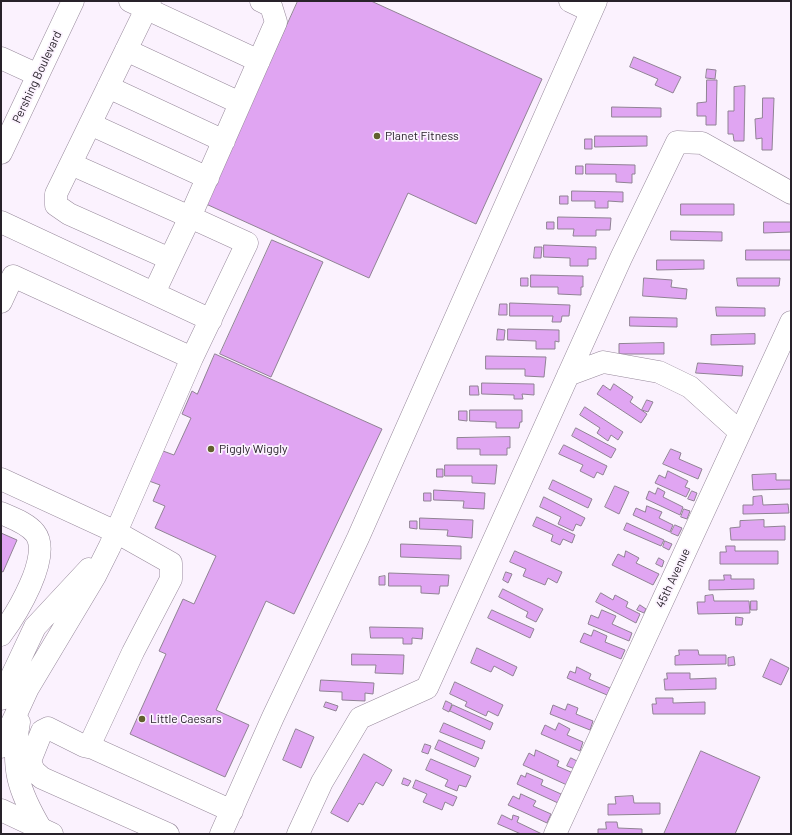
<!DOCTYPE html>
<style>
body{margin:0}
#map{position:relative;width:792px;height:835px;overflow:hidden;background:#fbf2fe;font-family:Barlow,sans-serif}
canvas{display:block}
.frame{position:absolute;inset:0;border:2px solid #28222a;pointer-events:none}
</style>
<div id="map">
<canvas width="792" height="835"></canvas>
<div class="frame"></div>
</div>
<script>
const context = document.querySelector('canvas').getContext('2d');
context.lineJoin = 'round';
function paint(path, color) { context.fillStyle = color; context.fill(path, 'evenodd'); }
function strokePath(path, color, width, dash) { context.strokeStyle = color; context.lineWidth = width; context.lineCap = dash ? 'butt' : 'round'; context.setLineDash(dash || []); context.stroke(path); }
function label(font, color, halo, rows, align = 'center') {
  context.font = font + ' Barlow,sans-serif'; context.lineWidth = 3.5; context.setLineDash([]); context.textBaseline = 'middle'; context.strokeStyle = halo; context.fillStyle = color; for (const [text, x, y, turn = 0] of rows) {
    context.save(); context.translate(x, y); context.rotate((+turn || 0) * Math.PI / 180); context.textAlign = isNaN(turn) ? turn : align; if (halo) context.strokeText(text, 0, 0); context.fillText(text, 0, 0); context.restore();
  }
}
const building = new Path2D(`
 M298 1H371L542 79 476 224 408 193 369 278 206 204Z
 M634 57 681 77 673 93 655 85 658 79 630 67Z
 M707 69 716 70 715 79 706 78Z
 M707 80H717L716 125H706V116H697V103L706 102Z
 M745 86 744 141H734L733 134H728V111H734V87Z
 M763 98H774L772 150H762V138L756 139 755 119 762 118Z
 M612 107 661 108V117H612Z
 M595 136H647V146L595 147Z
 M585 139H592V149H585Z
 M586 164 635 165V174H632V183L616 182V174H586Z
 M576 166H583V174H576Z
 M572 191 623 192V202L608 201V208H595V201H572Z
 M560 196H568V204H560Z
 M681 204H734V215H681Z
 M558 217 611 218 610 230H596V236H573L574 229H558Z
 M547 222H554V229H547Z
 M764 222H791V232L764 233Z
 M671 231 722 232V241L671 240Z
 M272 240 323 262 271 377 220 354Z
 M544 245 596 247V259H588V266H570V258L544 257Z
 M535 247H542L541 258H534Z
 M746 250H791V260H746Z
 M657 260H704V269L657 270Z
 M531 275 583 276V287H581V295L558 294V287H531Z
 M521 278H528V286H521Z
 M644 278 672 280 671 287 687 289 686 299 643 296Z
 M737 278H780L779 286H738Z
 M510 303 570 305 569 316H562L561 322H552L553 316H510Z
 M500 304H507V315H499Z
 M716 307 765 308V316H717Z
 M630 317 677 318V327L630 326Z
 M498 329 505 330 504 340H497Z
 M508 329 559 330V342L555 341V349H536V341L508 340Z
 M755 334V344L711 345V335Z
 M664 343V354H619V344Z
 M215 354 382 429 294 614 266 601 216 710 249 725 225 777 130 734 166 654 159 651 183 599 194 604 216 556 155 528 165 506 153 501 160 485 149 481 163 451 174 455 191 418 182 414 192 391 197 394Z
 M486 356 546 357 544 377 525 376V369H486Z
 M698 363 743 366 742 376 696 373Z
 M482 383 534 384V395L522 394 523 399H514V395L482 394Z
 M614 384 633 397 630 402 647 414 641 423 597 394 603 385 610 390Z
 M470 386H478L479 395H470Z
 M647 400 653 402 648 412 642 410Z
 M585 407 623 432 618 440 611 435 608 441 597 433 600 428 580 415Z
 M470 410H522V422H520L519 428H496V422L470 421Z
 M459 411H467V421L459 420Z
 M576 428 616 449 611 458 572 436Z
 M510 437V448H507V455H480V449H457V438Z
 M564 445 607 466 603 475 597 472 594 478 580 471 583 465 559 454Z
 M671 449 681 453 679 459 702 469 698 479 663 464Z
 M445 465H497L495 484 472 483V476H445Z
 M437 469H443V477H437Z
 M668 471 688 481 685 487 690 489 686 497 655 483 659 475 665 478Z
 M776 474V480H791V489L753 490 752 475Z
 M553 480 592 499 588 508 549 489Z
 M615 486 629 492 619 514 605 507Z
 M658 488 665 492 663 497 683 507 680 515 646 499 649 491 655 494Z
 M434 490 485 493 484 509 463 508 464 501 434 500Z
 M692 491 697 493 694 501 688 499Z
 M424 493H431V501H424Z
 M762 496 763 505 788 504 789 513 743 514V505H753V497Z
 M544 497 585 518 581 526 576 524 573 531 558 524 561 517 540 507Z
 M647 506 662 512 659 518 673 525 670 532 633 515 636 508 645 512Z
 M684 509 690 511 687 519 681 517Z
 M537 517 575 535 572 543 563 539 560 545 551 541 553 535 533 526Z
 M420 518 473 520 472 538 447 536 448 530 420 529Z
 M764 520V527L785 526V540H731L730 528 740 527V521Z
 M410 521H417V529L410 528Z
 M627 523 664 540 661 546 624 530Z
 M675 525 682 528 678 536 671 533Z
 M1 533 17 540 3 572 1 571Z
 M665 541 672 544 669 550 663 547Z
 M401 544 461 546V559L401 557Z
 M726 546H735V551H778V564H720V552H726Z
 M515 551 562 572 557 583 548 578 545 585 523 576 526 569 510 562Z
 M626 551 639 558 636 563 659 574 653 585 612 565 618 554 624 557Z
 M659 558 664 561 662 567 656 564Z
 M506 572 512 574 508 583 503 580Z
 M389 573 449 575 448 586H440L439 594 421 593V586H389Z
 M724 575H731V579H754V589L709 590V580H724Z
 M385 576V585H379V577Z
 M503 589 543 609 536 622 526 617 528 612 499 597Z
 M601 593 613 600 615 595 628 602 626 607 640 614 636 623 596 602Z
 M713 595 714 601H749L750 613 698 614 697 602H705V596Z
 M751 601H757V610H751Z
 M640 605 646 609 644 613 637 610Z
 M492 610 534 629 530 638 488 618Z
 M602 610 616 616 612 624 632 633 629 641 588 624 591 615 598 618Z
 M736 617 743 618 742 625H736Z
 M370 627 423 628 422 639 412 638V644H403V638H371Z
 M594 630 607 636 605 642 625 650 621 659 580 642 584 633 591 636Z
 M477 648 517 667 513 676 494 666 491 672 471 663Z
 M679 650H698L699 655H726V664L675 665V656L679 655Z
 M352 654 404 655 403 674 375 673 376 665H352Z
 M734 657 735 665 728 666V658Z
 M771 659 789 668 781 685 763 677Z
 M577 667 591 674 589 679 610 688 607 695 567 678 570 671 575 673Z
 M667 673H690V679L716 678V689L665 690 664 679H667Z
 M321 680 374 683 373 694 365 693V701L342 700V692L320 691Z
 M455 682 503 705 498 716 488 711 486 716 465 706 467 702 450 694Z
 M656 698H673V703L705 702V714H653L652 704H656Z
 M446 701 452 704 449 712 443 709Z
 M326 702 338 706 336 711 324 707Z
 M568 704 578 708 576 714 593 721 590 730 550 714 553 705 565 710Z
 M453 705 493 723 490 730 450 711Z
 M444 723 485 741 482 749 440 732Z
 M559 723 570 729 567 735 583 742 580 751 541 734 545 725 555 730Z
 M296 729 314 737 301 768 283 760Z
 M439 740 479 758 475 767 435 749Z
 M425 744 431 746 428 754 422 752Z
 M536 750 559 761 557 766 573 773 567 785 523 765 529 753 534 756Z
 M701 751 760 777 735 834H664Z
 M364 754 392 770 383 786 376 782 363 805 359 803 348 822 331 813Z
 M571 758 579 762 575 769 567 766Z
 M431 759 471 776 466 787 459 785 457 791 445 786 448 780 426 770Z
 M527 773 543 780 541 785 561 794 558 803 517 784 521 775 525 777Z
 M404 778 411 781 408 786 402 784Z
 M416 780 457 797 453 806 445 802 442 810 423 802 427 794 413 788Z
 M521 794 536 801 533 806 551 814 547 823 508 805 513 796 519 799Z
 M633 796 634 803H660V814L608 815V804H616L615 797Z
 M502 815 512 820 513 815 519 817 517 822 542 834H521L498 824Z
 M606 822H617L618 828 642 829V834H598V829H606Z`);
paint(building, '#e0a5f2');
strokePath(building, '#908294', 1);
const minor = new Path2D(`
 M130 1 259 61
 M570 1 591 11
 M126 50 240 103
 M1 58 38 75
 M108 87 224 141
 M90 124 208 178
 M1 153 73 1
 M71 164 190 217 276 22 271 6 261 1
 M1 222 211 320
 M154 293 170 259
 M1 302 13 276 192 358
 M568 375 603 362 659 372 690 387 740 432
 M1 479 116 532 171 563V579L133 652 91 742 93 748 232 811
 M1 513C12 518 27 523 35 533 53 556 15 616 1 635
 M1 699 35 627 89 569
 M19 722C11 768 18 790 41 829
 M1 747 28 688 95 576 110 546 192 358 247 243 190 217 170 259 69 214 56 205V194L150 1
 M93 748 84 746 48 728 42 731 30 761 34 771 42 778 168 834
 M221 834 273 717 358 538 596 1
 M298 834 322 782 360 718 427 688 621 258 677 142 702 143 791 193
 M555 834 791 322`);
const major = new Path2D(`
 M1 810 52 834`);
strokePath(minor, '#97899b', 23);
strokePath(major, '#97899b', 23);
strokePath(minor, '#fff', 22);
strokePath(major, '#fff', 22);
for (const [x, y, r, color] of [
 [377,136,4,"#61602d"],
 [211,449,4,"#61602d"],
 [142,719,4,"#61602d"]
]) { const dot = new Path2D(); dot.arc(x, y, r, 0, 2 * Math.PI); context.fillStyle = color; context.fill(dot); strokePath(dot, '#fbf2fe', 1.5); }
label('12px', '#28222a', '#fbf2fe', [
 ["Pershing Boulevard",37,77,-65],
 ["45th Avenue",673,578,-65]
]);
label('12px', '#28222a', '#fbf2fe', [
 ["Planet Fitness",385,136],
 ["Piggly Wiggly",219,449],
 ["Little Caesars",150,719]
], 'left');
</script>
